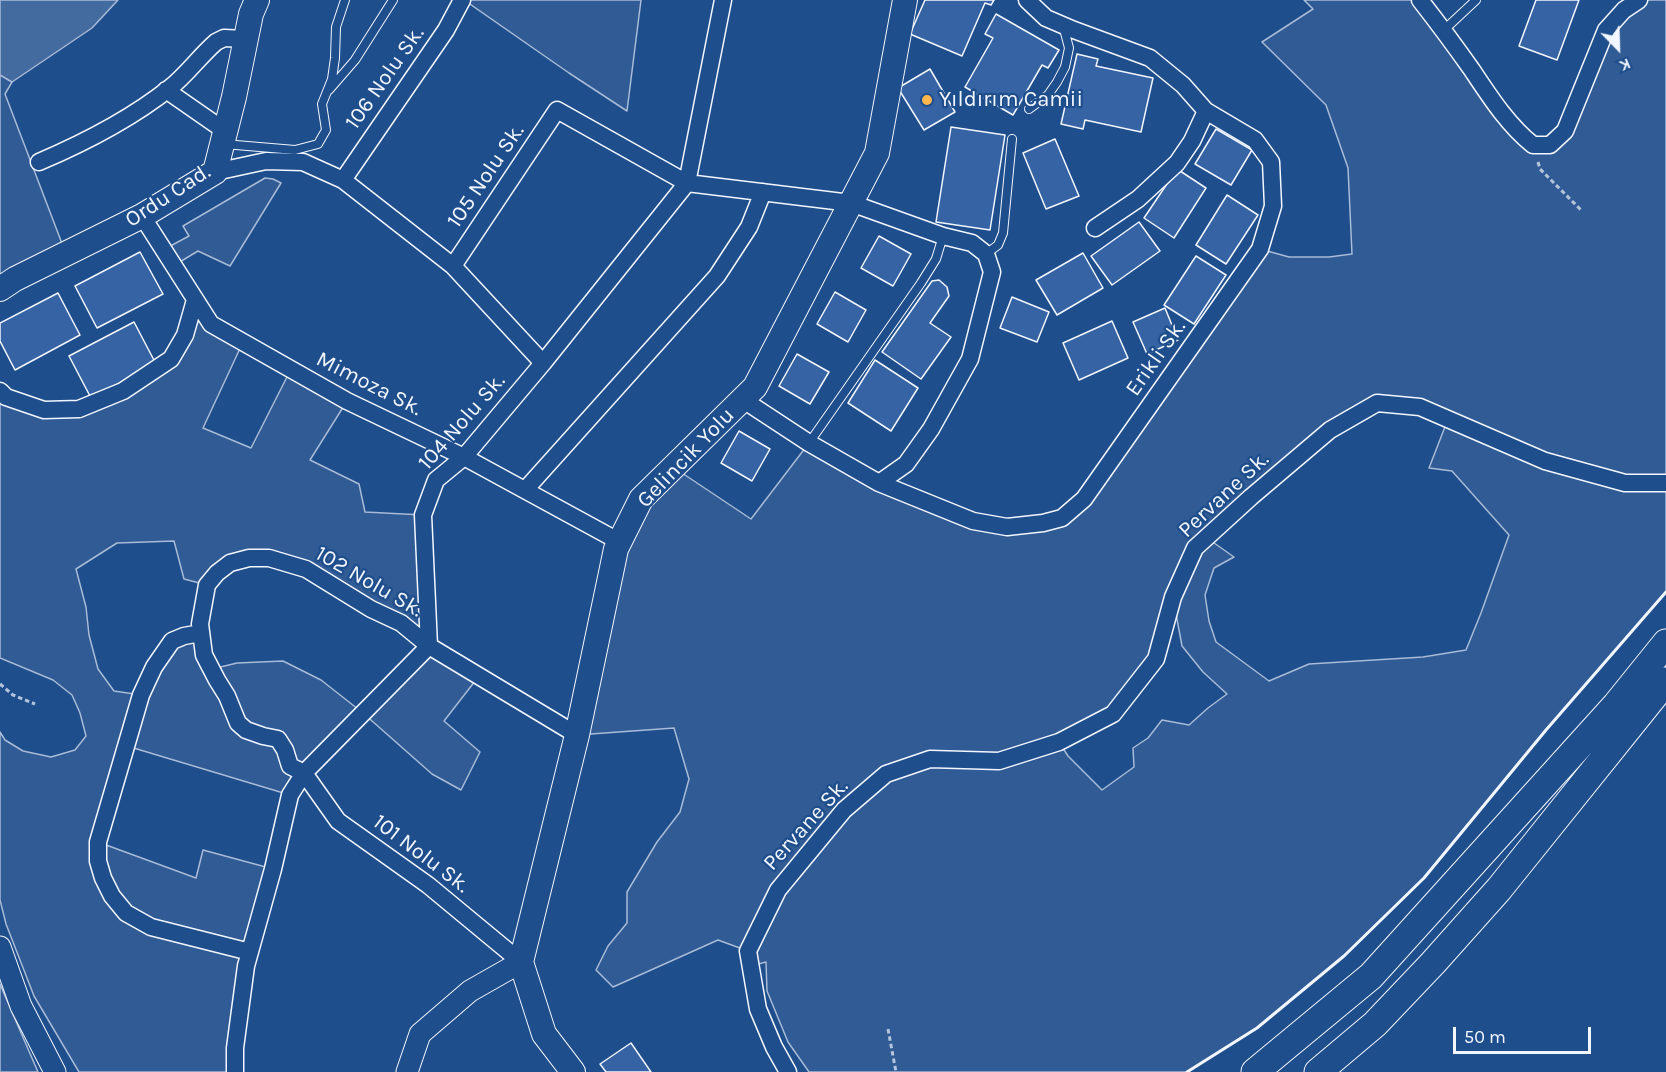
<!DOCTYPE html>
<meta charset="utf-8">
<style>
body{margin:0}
#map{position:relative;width:1666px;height:1072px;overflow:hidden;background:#1f4e8c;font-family:Karla,sans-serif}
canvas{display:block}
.north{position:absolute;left:1588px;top:18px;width:60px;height:60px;-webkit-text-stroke:4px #1f4e8c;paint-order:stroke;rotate:157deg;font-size:16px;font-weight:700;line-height:24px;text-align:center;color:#f2f6ff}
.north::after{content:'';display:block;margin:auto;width:21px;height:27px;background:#f2f6ff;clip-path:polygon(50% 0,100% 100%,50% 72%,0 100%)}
.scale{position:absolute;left:1453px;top:1027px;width:138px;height:27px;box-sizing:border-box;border:3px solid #f2f6ff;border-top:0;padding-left:8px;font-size:18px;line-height:21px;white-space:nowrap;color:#f2f6ff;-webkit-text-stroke:4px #1f4e8c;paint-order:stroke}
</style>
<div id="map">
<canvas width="1666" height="1072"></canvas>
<div class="north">K</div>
<div class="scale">50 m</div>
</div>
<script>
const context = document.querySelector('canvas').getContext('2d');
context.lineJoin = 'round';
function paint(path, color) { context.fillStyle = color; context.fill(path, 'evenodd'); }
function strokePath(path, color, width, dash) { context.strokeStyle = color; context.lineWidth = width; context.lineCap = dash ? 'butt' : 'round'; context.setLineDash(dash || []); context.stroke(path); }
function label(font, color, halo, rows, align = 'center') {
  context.font = font + ' Karla,sans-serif'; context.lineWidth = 4.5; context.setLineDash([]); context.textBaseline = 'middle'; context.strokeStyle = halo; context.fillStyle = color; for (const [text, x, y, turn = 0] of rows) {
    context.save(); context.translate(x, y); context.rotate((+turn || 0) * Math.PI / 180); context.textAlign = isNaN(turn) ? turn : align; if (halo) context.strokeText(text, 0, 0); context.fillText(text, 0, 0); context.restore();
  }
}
const built = new Path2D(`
 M464 0H641L627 111 569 73Z
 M1304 0H1420L1523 137 1550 145 1606 30 1639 0H1666V592L1546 730 1424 878 1344 956 1257 1028 1187 1072H809L788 1042 767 991 766 962 751 966 748 951 718 940 613 987 596 970 608 946 627 923V892L657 842 680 812 689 779 674 728 577 735 616 549 673 467 751 519 809 443 973 520 1062 518 1260 249 1289 257H1329L1352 254 1348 168 1326 105 1262 42 1313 9ZM1377 403 1448 419 1429 468 1452 471 1509 535 1481 613 1466 650 1423 657 1309 664 1269 681 1216 642 1209 621 1205 595 1214 568 1234 557 1207 538 1251 497ZM1173 598 1182 646 1203 672 1227 694 1208 708 1189 725 1162 720 1148 738 1133 748 1134 767 1102 790 1068 756 1059 742 1113 714 1156 659Z
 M0 75 12 82 5 94 66 254 0 289Z
 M265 178 273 179 281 183 230 266 198 251 173 266 163 250 189 236 183 226Z
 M195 300 243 342 203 428 251 448 291 369 347 401 310 460 359 484 365 512 423 515 429 646 479 676 444 721 480 752 461 790 432 774 363 713 290 795 127 746 98 842 196 878 203 850 273 869 246 966 235 1072H79L34 996 6 924 0 900V732L5 740 23 751 51 757 75 750 86 736 80 713 72 695 53 680 0 658V391L6 397 79 409 171 359ZM174 541 184 579 207 585 249 558 306 569 429 646 363 713 321 680 283 661 237 663 212 669 201 633 184 636 141 695 114 691 98 669 89 635 86 607 76 569 117 543Z
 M0 984 12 1012 38 1072H0Z`);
paint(built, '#305b95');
strokePath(built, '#a8bbd7', 1.5);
const water = new Path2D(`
 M0 0H118L92 28 12 82 0 75Z`);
paint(water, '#446ba0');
strokePath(water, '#a8bbd7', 1.5);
const building = new Path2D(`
 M925 0H994L991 5 985 3 962 56 910 34Z
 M1536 0H1579L1557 60 1519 46Z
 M996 14 1059 50 1048 68 1042 65 1013 115 965 87 993 38 985 34Z
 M1077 54 1098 59 1096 66 1153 78 1141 132 1085 120 1083 129 1061 124Z
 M930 69 955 112 924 130 898 88Z
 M951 127 1005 135 990 230 936 222Z
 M1216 129 1252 150 1231 185 1195 164Z
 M1055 139 1079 196 1046 209 1023 153Z
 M1177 169 1206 188 1174 238 1144 218Z
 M1227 195 1258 215 1226 264 1196 245Z
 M1139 222 1160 251 1112 285 1091 256Z
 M879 236 911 254 893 286 861 268Z
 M140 252 163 294 97 328 75 286Z
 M1083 253 1103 288 1057 315 1036 280Z
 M1196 256 1226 275 1194 324 1164 305Z
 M939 280 947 287 949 296 930 323 951 337 921 379 882 352 932 281Z
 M835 292 866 310 848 342 817 324Z
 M58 293 80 335 15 370 0 341V323Z
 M1012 297 1049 312 1037 342 1000 328Z
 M1165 308 1178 340 1147 354 1133 322Z
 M1112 321 1128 358 1079 380 1063 343Z
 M134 322 156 364 91 398 69 356Z
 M797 354 829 372 810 404 779 386Z
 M875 360 918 388 891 431 848 403Z
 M739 431 770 449 752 481 721 463Z
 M631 1043 651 1072H606L600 1064Z`);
paint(building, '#3563a3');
strokePath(building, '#f2f6ff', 1.5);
const service = new Path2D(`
 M1444 30 1476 0
 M329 90 355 60 393 0
 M1029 109 1048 95 1057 82 1065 67 1069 48 1063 25
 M224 144 295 150 318 144 326 130 322 104 332 79 335 58 336 27 345 0
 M986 254 998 245 1003 233 1012 139
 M809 443 921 283 936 259 943 236`);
const minor = new Path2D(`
 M1420 0C1438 23 1455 46 1472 70 1490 97 1508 125 1533 145H1550L1565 131 1606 30 1624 10 1639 0
 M166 90 225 131
 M39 162C86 142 131 119 171 87 187 74 200 56 216 42L224 38 246 39
 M215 172 266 161 303 162 343 180 453 266 543 363
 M343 180 446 30 462 0
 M142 216 211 324 347 401 464 457 620 542
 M1095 228 1138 199 1177 163 1192 141 1206 111
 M453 266 557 110 687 183 851 203 943 236 972 243 986 254 992 272 970 359 931 429 906 464 879 483
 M0 391 6 397 44 410 79 409 123 391 171 359 185 335 195 300
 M742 399 809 443 879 483 973 521 1007 527 1043 523 1062 518 1084 499 1260 249 1273 206 1271 162 1255 140 1206 111 1183 85 1150 58 1074 30 1046 18 1027 0
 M525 490 717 276 749 227 763 192
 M201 633 184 636 172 641 154 667 141 695 98 842V861L103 878 112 896 126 913 151 927 250 952
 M429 646 423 515 436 480 464 457 543 363 687 183 723 0
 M521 962 428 885 338 821 304 773 290 766 285 750 278 739 263 736 246 730 238 723 227 696 217 680 204 655 200 624 207 585 217 573 230 563 249 558H269L306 569 371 609 401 623 429 646 577 735
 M235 1072V1048L246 966 273 869 290 795 304 773 429 646
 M788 1072 774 1047 758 1009 748 951 778 890 844 810 886 774 930 759 999 761 1059 742 1113 714 1156 659 1173 597 1195 548 1251 497 1330 430 1377 403 1420 407 1545 461 1625 483H1666`);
const tertiary = new Path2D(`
 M0 947 21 1006 55 1072
 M407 1072 420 1034 470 991 521 962`);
const secondary = new Path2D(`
 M0 289 15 279 142 216 215 172 234 97 251 14 257 0
 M573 1072 544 1034 521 962 577 735 616 549 641 499 755 387 877 153 905 0`);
const trunk = new Path2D(`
 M1255 1072 1371 976 1616 705 1666 643
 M1318 1072 1375 1024 1433 963 1499 889 1666 681`);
strokePath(service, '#f2f6ff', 10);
strokePath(minor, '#f2f6ff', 19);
strokePath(tertiary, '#f2f6ff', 23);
strokePath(secondary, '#f2f6ff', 26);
strokePath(trunk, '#f2f6ff', 29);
strokePath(new Path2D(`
 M1538 162 1540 169 1582 211
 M0 684 13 695 35 704
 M888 1029 896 1072`), '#b3c4dc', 3, [4.5, 3]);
strokePath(service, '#1f4e8c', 8);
strokePath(minor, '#1f4e8c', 16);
strokePath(tertiary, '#1f4e8c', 21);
strokePath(secondary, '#1f4e8c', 24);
strokePath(trunk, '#1f4e8c', 27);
strokePath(new Path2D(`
 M1187 1072 1257 1028 1344 956 1424 878 1546 730 1666 592`), '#f2f6ff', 3);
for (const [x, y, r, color] of [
 [927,100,6,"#ffb74d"]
]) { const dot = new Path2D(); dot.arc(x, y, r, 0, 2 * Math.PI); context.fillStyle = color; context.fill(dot); strokePath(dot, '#1f4e8c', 2); }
label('22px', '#f2f6ff', '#1f4e8c', [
 ["106 Nolu Sk.",385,78,-55],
 ["105 Nolu Sk.",486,176,-56],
 ["Ordu Cad.",168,196,-33],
 ["Erikli Sk.",1156,358,-55],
 ["Mimoza Sk.",369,384,27],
 ["104 Nolu Sk.",462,422,-49],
 ["Gelincik Yolu",686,458,-46],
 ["Pervane Sk.",1224,495,-43],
 ["102 Nolu Sk.",369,582,30],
 ["Pervane Sk.",806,825,-48],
 ["101 Nolu Sk.",421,854,37]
]);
label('22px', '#f2f6ff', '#1f4e8c', [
 ["Yıldırım Camii",939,100]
], 'left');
</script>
